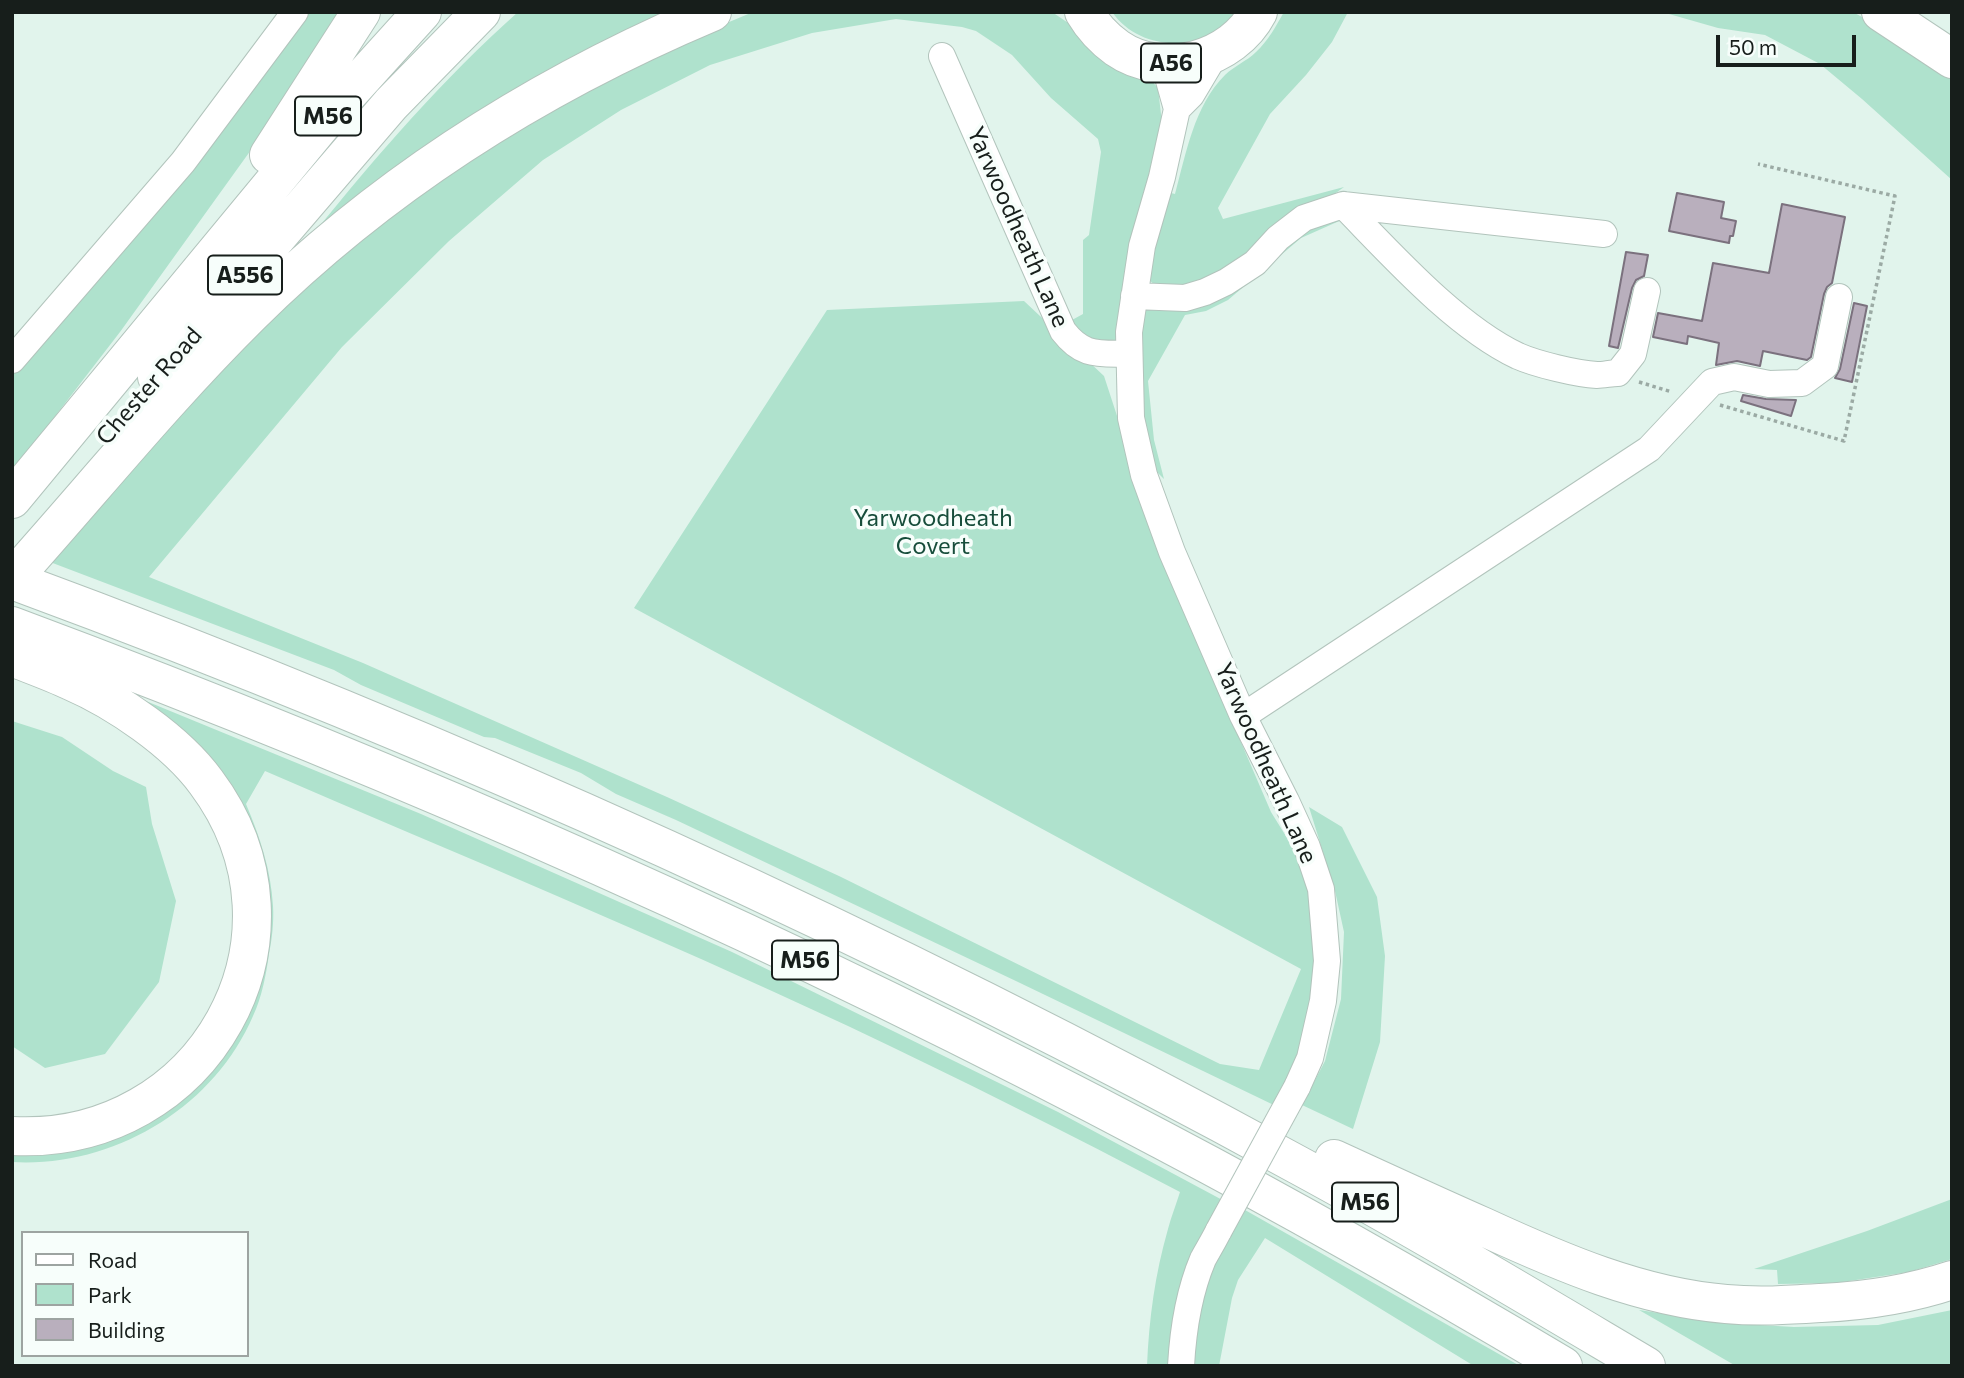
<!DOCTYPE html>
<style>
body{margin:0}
#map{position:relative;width:1964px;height:1378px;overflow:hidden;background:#e1f4ec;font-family:Commissioner,sans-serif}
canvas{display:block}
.frame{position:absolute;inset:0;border:14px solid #171e1b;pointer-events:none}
.legend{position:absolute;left:21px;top:1231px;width:228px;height:126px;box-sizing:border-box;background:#f7fefb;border:2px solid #9da4a1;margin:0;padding:9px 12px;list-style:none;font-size:21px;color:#171e1b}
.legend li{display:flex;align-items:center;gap:14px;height:35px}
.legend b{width:35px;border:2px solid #9da4a1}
.scale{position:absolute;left:1716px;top:35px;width:140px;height:32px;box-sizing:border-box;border:4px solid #171e1b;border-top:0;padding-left:9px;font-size:21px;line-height:24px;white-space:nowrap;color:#171e1b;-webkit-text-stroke:5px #f7fefb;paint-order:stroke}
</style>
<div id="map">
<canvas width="1964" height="1378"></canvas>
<div class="frame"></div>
<ul class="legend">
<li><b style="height:9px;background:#fff"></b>Road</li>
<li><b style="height:19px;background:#afe2cd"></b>Park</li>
<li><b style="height:19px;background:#b9afbd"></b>Building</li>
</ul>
<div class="scale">50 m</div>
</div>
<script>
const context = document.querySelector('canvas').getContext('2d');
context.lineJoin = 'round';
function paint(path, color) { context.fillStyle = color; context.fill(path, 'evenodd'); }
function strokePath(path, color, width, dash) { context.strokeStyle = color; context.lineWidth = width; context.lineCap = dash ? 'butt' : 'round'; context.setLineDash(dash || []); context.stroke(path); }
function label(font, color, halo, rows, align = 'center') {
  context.font = font + ' Commissioner,sans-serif'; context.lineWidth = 7; context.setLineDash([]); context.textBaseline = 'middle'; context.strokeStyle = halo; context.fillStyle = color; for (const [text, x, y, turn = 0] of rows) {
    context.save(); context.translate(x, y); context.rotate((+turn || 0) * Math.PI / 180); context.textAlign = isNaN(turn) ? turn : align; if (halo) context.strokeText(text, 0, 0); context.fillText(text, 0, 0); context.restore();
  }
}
paint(new Path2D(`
 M300 12H346L302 79 120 332 12 472V364Z
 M518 12H670L315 232C377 155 443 79 518 12Z
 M753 12H1052L1148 77 1158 88 1162 123 1121 343C1100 344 1081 340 1072 320L1083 314V240L1089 235 1101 152 1098 139 1051 98 1012 55 976 31 962 27 896 19 812 33 710 65 621 110 543 160 449 241 342 347 149 577 363 663 667 797 839 876 1220 1064 1259 1070 1301 969 634 608 827 310 1024 301 1104 376 1151 520 1231 719 1271 812 1305 867 1318 914 1309 1038 1280 1108 1018 982 676 820 616 794 581 773 495 738 484 737 361 685 334 670 50 562 171 423 315 276 446 173 648 56Z
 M1112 12H1243C1233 20 1223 30 1212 36 1207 39 1201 39 1196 41 1165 48 1131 39 1112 12Z
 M1284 12H1348L1332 42 1306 75 1270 114 1218 208 1223 219 1344 187 1221 277 1177 287 1155 285 1149 280 1145 268 1167 192 1175 194C1186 154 1194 106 1225 75 1234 66 1247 61 1256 52 1268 41 1276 26 1284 12Z
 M1662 12H1853L1876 25 1952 77V180L1862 99 1820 64 1765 35 1718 28Z
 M1346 218 1301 238 1228 300 1206 311 1185 315 1148 381 1154 440 1164 479 1152 467 1142 432 1140 316 1145 308 1201 298 1303 221Z
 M141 699 421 814 732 952 1058 1112 1228 1203 1176 1366H1147C1149 1319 1155 1274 1168 1229 1171 1217 1176 1205 1180 1192 1070 1134 960 1079 848 1026 656 936 460 855 265 771L246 804C260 837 271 870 273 906 274 922 272 939 269 954 266 975 262 997 253 1016 213 1109 112 1168 12 1162V1146L174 1099 264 901Z
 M12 721 62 737 113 771 146 787 152 824 176 901 159 982 105 1054 45 1068 12 1046Z
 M1309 807 1342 827 1377 897 1385 956 1380 1042 1353 1129 1302 1105 1325 1061 1341 999 1344 932 1335 891Z
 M1952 1199V1259L1909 1272 1836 1283 1778 1284 1777 1270 1754 1269 1867 1231Z
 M1245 1210 1520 1366H1474L1265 1238 1238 1280 1232 1298 1219 1366H1191C1195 1327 1203 1283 1222 1248 1229 1235 1238 1224 1245 1210Z
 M1639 1310 1725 1323 1794 1327 1878 1325 1952 1310V1366H1736Z`), '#afe2cd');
const building = new Path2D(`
 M1677 193 1724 202 1721 218 1736 221 1733 236H1730L1729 243 1669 231Z
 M1782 204 1845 217 1832 283 1827 287 1824 294 1811 357 1807 360 1763 351 1760 366 1737 361 1716 365 1719 343 1688 336 1687 344 1653 337 1658 313 1702 321 1713 263 1769 273Z
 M1626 252 1648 255 1644 276 1636 280 1632 288 1618 348 1609 346Z
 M1854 303 1867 306 1852 382 1835 378 1840 369Z
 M1743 395 1766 399 1796 400 1791 416 1741 401Z`);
paint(building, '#b9afbd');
strokePath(building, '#7b717e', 2);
const minor = new Path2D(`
 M942 56 1063 331C1083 357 1098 353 1129 354
 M1158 62 1168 77 1177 109 1162 177 1142 246 1129 332 1131 418 1144 475 1172 552 1243 716 1286 801 1307 847 1321 889 1327 961 1323 1001 1310 1058 1297 1087
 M1177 109 1191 95 1216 53
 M1343 205 1604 234
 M1134 296 1185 298 1205 292 1226 282 1255 263 1278 238 1304 218 1343 205C1392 255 1455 326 1518 356 1536 364 1577 374 1597 375 1604 375 1611 373 1618 373L1633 354 1647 291
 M12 360 183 162 295 12
 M1243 716 1649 449 1712 382 1734 377 1769 384 1802 383 1825 366 1839 297
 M1181 1366C1183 1330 1189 1292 1203 1259 1208 1250 1214 1240 1219 1230`);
const highway = new Path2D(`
 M1084 12C1093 27 1103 38 1117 48 1163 80 1233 60 1258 12
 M1881 12 1952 59
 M269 155 361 12
 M157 377 391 104 481 12
 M12 499 337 106 422 12
 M12 579C91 491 166 398 250 315 382 184 541 84 712 12
 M12 580C454 743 885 939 1298 1165 1416 1229 1531 1298 1646 1366
 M12 626C407 773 792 944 1164 1141 1299 1212 1432 1288 1563 1366
 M12 657C32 665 52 672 71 681 117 701 176 741 206 782 322 937 204 1146 12 1136
 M1334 1159C1384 1182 1434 1205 1484 1227 1560 1262 1641 1297 1726 1304 1758 1307 1789 1305 1821 1303 1865 1301 1910 1294 1952 1280`);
strokePath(minor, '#b2c4bc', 28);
strokePath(highway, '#b2c4bc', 40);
strokePath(new Path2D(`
 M1639 382 1672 392
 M1720 405 1844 441 1895 196 1758 164`), '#9baaa4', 3.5, [3.5, 3.5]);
strokePath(minor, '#fff', 26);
strokePath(highway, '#fff', 38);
const minorBridge = new Path2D(`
 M1219 1230 1297 1087`);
strokePath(minorBridge, '#b2c4bc', 28, []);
strokePath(minorBridge, '#fff', 26);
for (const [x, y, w] of [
 [1171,63,60],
 [328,116,66],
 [245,275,74],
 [805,960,66],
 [1365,1202,66]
]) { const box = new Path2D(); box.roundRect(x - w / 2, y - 19.5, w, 39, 5); context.fillStyle = '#f7fefb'; context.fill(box); strokePath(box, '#171e1b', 2); }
label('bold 23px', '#171e1b', null, [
 ["A56",1171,63],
 ["M56",328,116],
 ["A556",245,275],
 ["M56",805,960],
 ["M56",1365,1202]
]);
label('24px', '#171e1b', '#f7fefb', [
 ["Yarwoodheath Lane",1018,227,66],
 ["Chester Road",149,386,-49],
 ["Yarwoodheath Lane",1266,763,66]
]);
label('24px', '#174d3b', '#f7fefb', [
 ["Yarwoodheath",933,518],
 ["Covert",933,546]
]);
</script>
